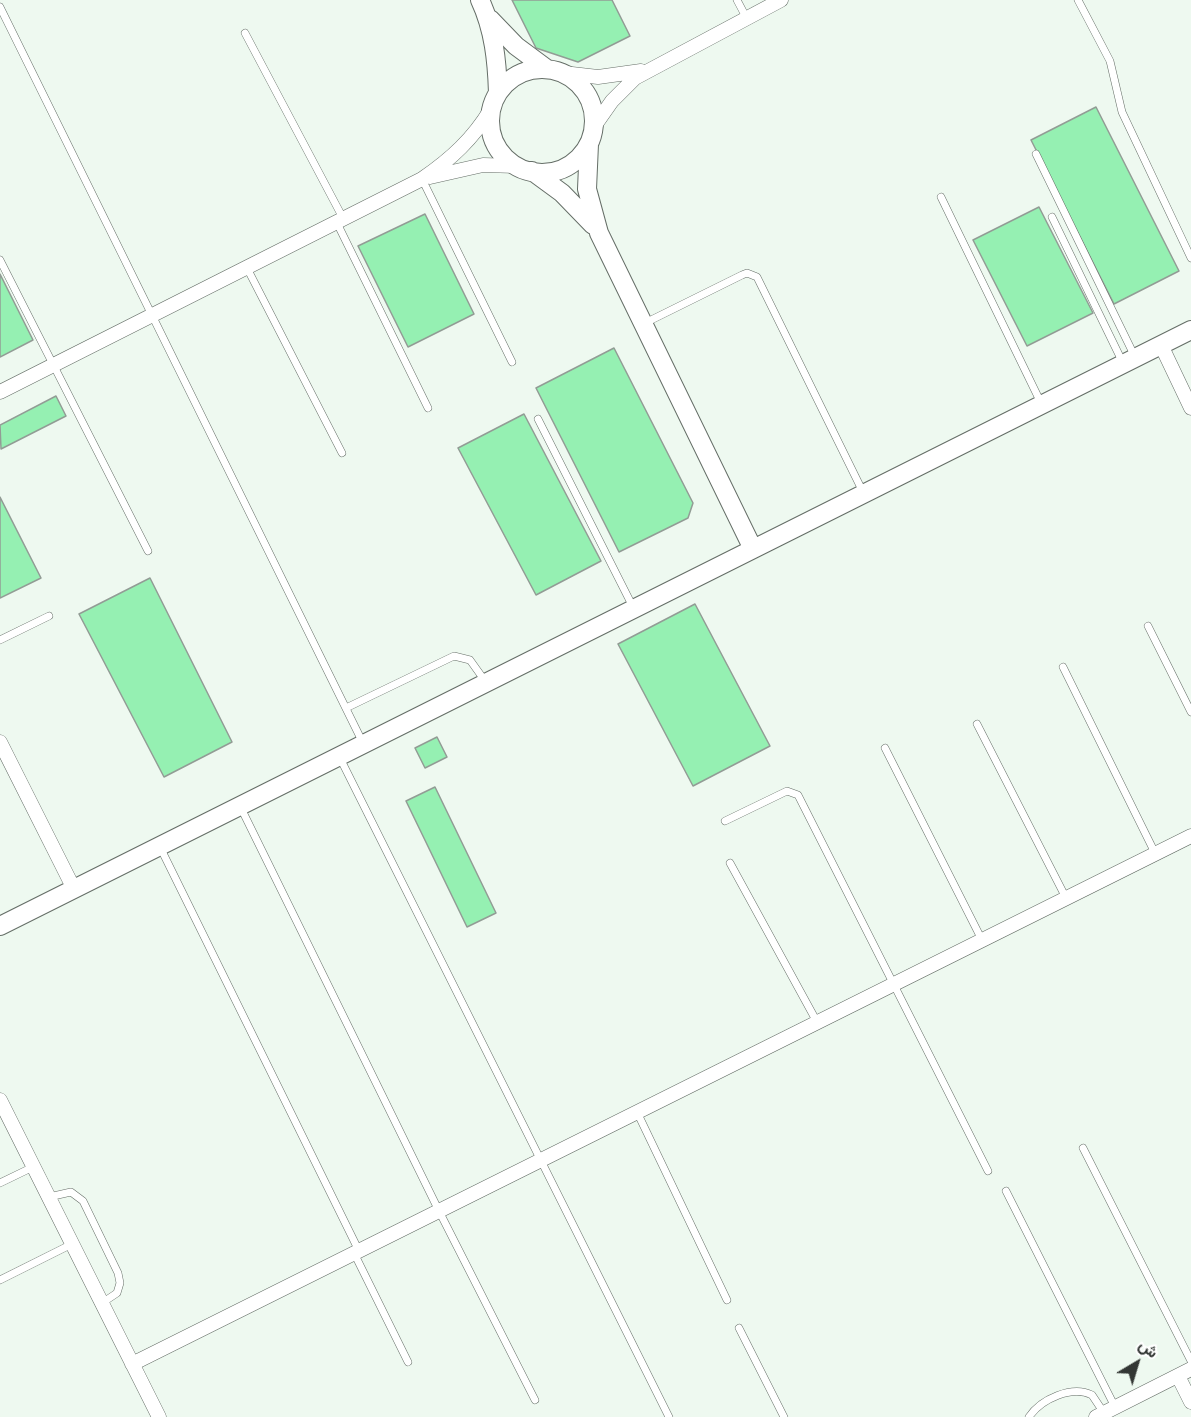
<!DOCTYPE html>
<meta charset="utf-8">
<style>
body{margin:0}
#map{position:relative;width:1191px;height:1417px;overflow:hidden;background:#eef9f0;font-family:"Varela Round",Vazirmatn,sans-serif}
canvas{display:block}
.north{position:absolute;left:1107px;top:1333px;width:60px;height:60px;-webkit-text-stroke:4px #fff;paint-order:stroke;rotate:38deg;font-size:16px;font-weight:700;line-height:24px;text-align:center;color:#333734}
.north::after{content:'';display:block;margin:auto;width:21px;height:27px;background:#333734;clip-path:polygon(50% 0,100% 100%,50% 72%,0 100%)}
</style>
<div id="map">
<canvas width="1191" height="1417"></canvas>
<div class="north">ش</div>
</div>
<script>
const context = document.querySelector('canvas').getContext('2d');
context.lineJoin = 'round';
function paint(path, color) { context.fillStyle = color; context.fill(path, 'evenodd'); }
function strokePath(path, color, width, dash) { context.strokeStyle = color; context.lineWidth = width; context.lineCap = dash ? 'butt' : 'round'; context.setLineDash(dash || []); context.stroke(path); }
const building = new Path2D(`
 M512 0H612L630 36 578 62 536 48Z
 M1096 107 1179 271 1114 304 1031 140Z
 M1039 207 1093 313 1027 346 973 240Z
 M425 214 474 314 408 347 358 246Z
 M0 274 33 340 0 357Z
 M614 348 693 503 688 518 619 552 536 388Z
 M56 396 66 416 1 449 0 425Z
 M524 414 601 561 536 595 458 448Z
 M0 497 41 578 0 598Z
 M150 578 232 742 164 777 79 614Z
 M695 604 770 746 693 786 618 644Z
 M437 737 447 757 425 768 415 748Z
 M435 787 496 913 467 927 406 801Z`);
paint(building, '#95f0b2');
strokePath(building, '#929c95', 1.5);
const lane = new Path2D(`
 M737 0 746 17
 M1078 0 1110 61 1122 112 1191 258
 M0 7 363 743
 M245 33 344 220
 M1036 154 1135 357
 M422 179 512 362
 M941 197 1042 405
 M1052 217 1123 363
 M337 223 428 408
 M0 260 148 551
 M247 268 342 453
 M645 323 742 275 747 273 757 277 863 492
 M538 419 633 607
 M1148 626 1191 712
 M0 640 49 616
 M1063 667 1155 853
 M346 708 454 656 470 660 485 681
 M977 724 1066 898
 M885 748 982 940
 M340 758 669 1417
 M241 808 439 1211 535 1400
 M725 821 787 791 798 795 988 1171
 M160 847 359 1251
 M730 863 817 1022
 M637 1112 727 1300
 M1083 1148 1191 1361
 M0 1183 33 1167
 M1006 1191 1115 1407
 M49 1197 71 1192 83 1201 118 1273 120 1283 117 1293 102 1303
 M354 1253 408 1362
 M0 1280 72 1244
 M739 1328 784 1417
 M1029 1417C1041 1399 1072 1385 1092 1395L1104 1413`);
const street = new Path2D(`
 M563 73 598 77 641 71
 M593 128 612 101 635 78 781 0
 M430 177 483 165 517 166
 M1161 345 1191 408
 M0 392 422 179C451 159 473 139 491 109
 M0 742 74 889
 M0 1100 159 1417
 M132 1364 1191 836
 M1178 1376 1191 1402
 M1096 1417 1191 1369`);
const secondary = new Path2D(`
 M480 0C494 30 497 61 498 93
 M490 19 516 46 547 69
 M490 121a52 52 0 1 1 104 0a52 52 0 1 1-104 0Z
 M589 144 587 189 599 233 753 549
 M532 171 562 193 593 225
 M0 926 1191 330`);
strokePath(lane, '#656e67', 8);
strokePath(street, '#656e67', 15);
strokePath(secondary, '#656e67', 20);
strokePath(lane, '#fff', 7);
strokePath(street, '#fff', 14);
strokePath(secondary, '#fff', 18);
</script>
